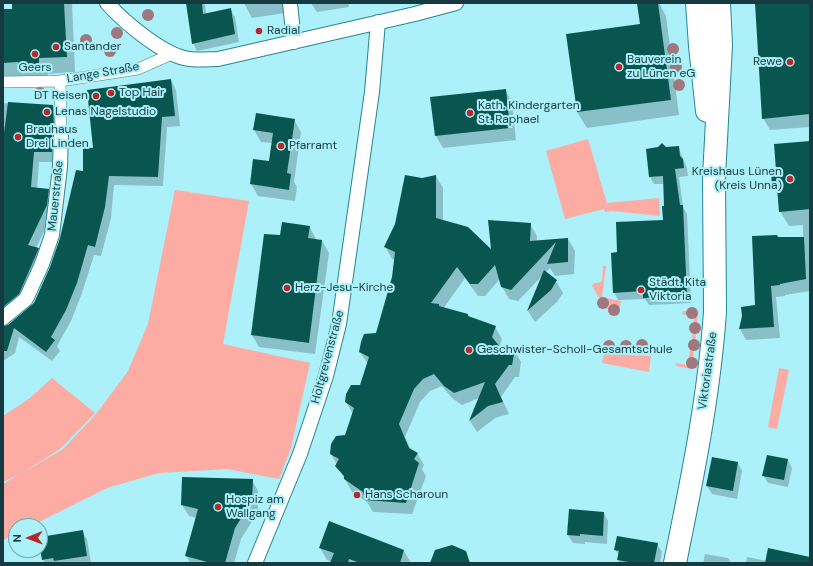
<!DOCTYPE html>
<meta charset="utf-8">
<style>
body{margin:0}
#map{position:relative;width:813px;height:566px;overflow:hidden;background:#acf0f9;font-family:"DM Sans",sans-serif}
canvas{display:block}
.frame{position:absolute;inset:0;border:4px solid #153b40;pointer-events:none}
.north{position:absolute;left:8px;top:518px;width:40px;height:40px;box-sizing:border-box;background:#acf0f9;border:1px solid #70a8af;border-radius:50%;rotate:269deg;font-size:11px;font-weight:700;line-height:16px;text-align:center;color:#153b40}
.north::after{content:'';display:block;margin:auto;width:14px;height:18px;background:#b72828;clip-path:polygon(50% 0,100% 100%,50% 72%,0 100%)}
</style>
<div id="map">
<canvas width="813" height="566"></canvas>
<div class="frame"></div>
<div class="north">N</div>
</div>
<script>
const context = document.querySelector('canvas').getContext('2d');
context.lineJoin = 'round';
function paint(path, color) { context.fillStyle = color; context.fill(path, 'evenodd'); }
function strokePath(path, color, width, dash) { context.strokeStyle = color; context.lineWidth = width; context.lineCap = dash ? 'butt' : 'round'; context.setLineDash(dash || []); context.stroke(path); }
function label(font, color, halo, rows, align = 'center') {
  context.font = font + ' "DM Sans",sans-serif'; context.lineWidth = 4; context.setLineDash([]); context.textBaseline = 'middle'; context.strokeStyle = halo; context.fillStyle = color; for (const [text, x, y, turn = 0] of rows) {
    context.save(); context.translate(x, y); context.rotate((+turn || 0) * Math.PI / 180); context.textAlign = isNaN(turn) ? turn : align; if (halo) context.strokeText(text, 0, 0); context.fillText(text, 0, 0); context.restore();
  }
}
paint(new Path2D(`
 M588 139 607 203 659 198 660 216 612 211 605 212 604 209 565 219 546 151Z
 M175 190 249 201 223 344 310 363 291 448 279 479 227 469 159 473 107 488 31 526H16V534L3 540V484L18 475 3 482V416L30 398 52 378 95 413 60 449 21 474 63 449 97 413 128 371 148 324Z
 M603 266H606L602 297 621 301 620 307 614 312 601 306 600 299 592 286 594 283H599L602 281Z
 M683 311 698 313 692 369 676 366V363L687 365 692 341 694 316 682 314Z
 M604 354 651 356 649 372 602 363Z
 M779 368 789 370 777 429 768 427Z`), '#fcaca3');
paint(new Path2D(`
 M13 3H72L75 72 48 74V81L3 79V10H13Z
 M188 3H205L206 14 230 9 235 17 239 42 197 51 193 43Z
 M244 3H283L285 13 252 18Z
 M311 3H349V7L317 12Z
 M638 3H659L666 16 679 115 587 128 577 112 641 25Z
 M756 3H810V127L770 130 763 118Z
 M171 80 176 90 180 126 167 127 163 186 114 185 111 218 101 256 94 255 82 293 71 321 57 346 60 351 52 361 19 337 15 353 3 361V327L9 325 35 303 51 268 84 172 94 149Z
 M505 90 512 102 516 140 443 148 436 136 431 98Z
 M3 103 53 106 59 116 57 162H39L37 189 48 190 54 200 52 215 36 248 44 259 3 323Z
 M294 120 301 132 294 182 297 187 295 201 258 196 251 184 254 160 270 162 272 143 261 142 254 130Z
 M810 142V291L785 295V296L776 297 780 338 746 340 740 329 743 316 756 306 778 238H805L803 236V225L789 226 780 211 779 197 773 187 777 171Z
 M678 147 687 168 688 176 679 177 683 207 687 214 691 303 649 305 645 299 618 300 614 292 618 253 664 221 665 207 664 184H654L650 177 666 148Z
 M436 176 443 188V221L492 251 530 224 537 236V241L568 239 575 251 574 274 555 276 550 268 546 272 556 281 563 293 557 302 535 322 528 311 543 275 518 301 509 299 502 286 500 279 485 296H478L465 278 443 309 468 315 469 317 495 327 502 339 499 348 514 350 521 362 519 377H515L501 397 509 414 495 418 477 432 470 421 479 398 462 405 452 398 442 386 430 391 420 402 405 437 411 450 417 453 424 465 422 469 426 476 412 514 373 512 367 502 352 492 331 454 346 436 353 414 346 402 361 386 368 364 360 352 377 334 393 277 395 260 392 259 385 246 422 179Z
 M309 226 316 239V240L322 241 329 253 315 354 259 347 252 335 281 237Z
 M788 460 792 468 788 487 768 483 763 475Z
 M738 463 742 471 737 499 712 494 707 486Z
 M252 480 258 491V512L241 539 234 563H190L186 555 196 518 189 516 182 505Z
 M604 513 608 521 607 544 585 542V544L573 543 568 535Z
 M82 531 87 539 91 563H44L40 538Z
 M657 544 662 552 660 563H620L618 560 619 556 615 549Z
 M320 548 404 551 411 563H331V562L327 560Z
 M705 554 728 558 731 563H703Z
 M747 557 767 561 803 563H746Z`), '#0003');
paint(new Path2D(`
 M12 3H64L67 57 39 58V65L19 66 18 62 3 63V9H12Z
 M186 3H202L203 14 231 8 235 34 192 44Z
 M637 3H658L671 100 577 112 566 34 640 24Z
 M755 3H810V114L762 119Z
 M171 79 175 116 162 117 158 177 109 176 105 207 95 247 88 245 77 283 66 310 51 337 55 340 46 352 14 328 7 351H3V326L8 325 34 303 50 267 60 238 76 170 83 171V147L93 148 87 90Z
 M506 89 510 128 435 136 430 97Z
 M8 102 53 105 54 128 52 133V152H34L31 187 49 189 47 205 28 245 39 248 19 294 3 307V141Z
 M256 113 295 119 287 173 291 174 289 190 250 184 253 159 269 161 273 133 253 130Z
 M810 141V209L779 212 777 187H772L771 171 776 170 774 144Z
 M662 143 666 147 679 146 680 156 683 159 684 168 675 169 680 205H683L687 296 643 298V291L613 293 611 253 617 252 616 222 663 220 662 206H664L663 176 649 177 646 149 658 147Z
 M405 175 422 178 436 175V218L468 227 491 249 488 220 531 223 530 241 568 238V262L547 264 556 242 511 290 501 287 495 265 478 284H470L457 267 431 303 439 304V306L468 314V316L496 326 492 337 500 347 515 349 512 365H509L495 384 503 402 488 406 469 421 485 382 454 393 444 386 434 374 423 379 414 389 399 424 409 448 418 453 414 459 419 463 406 503 365 500 363 492 344 479V476L335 466 339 459 330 454 331 444 336 436 345 435 354 408 345 402 346 394 351 385H360L369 357 359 352 361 342 364 334 376 333 392 277 395 252 384 247 395 224Z
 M282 222 310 226 308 238 322 240 309 343 251 335 264 234 280 235Z
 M777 235 778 237H804L806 279 780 284V285L771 286 774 327 739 329 742 316 741 307 755 305 752 236Z
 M544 270 557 280 551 290 527 311Z
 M767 455 788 459 784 480 762 476Z
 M712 457 738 462 733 491 706 486Z
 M182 477 253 479 252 501 235 528 225 563H211L185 556 198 509 181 505Z
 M569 509 604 512 603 536 580 534V536L567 535Z
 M329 521 404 550 400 563H360L349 559 348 563H330L334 553 319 548Z
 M83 530 87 556 54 561 53 558 42 560 40 548V537Z
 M617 536 658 543 654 563H634L617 560 619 551 614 550Z
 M452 545 466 551 470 563H430L435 550Z
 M768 548 810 557V563H765Z`), '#095650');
const pedestrian = new Path2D(`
 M60 81 61 133
 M3 82 60 81 138 69 172 54`);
const minor = new Path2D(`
 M107 3C124 22 160 52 184 58 195 61 208 59 218 59L415 14 456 3
 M290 3 294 42
 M3 318 26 299 42 264 52 235 60 167 61 133
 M255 563 300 454 326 376 339 324 372 92 378 22`);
const primary = new Path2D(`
 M697 3 700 46 707 111
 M675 563C692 480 709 397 715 312L714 177 721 45 719 3`);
strokePath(pedestrian, '#278691', 12);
strokePath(minor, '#278691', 16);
strokePath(primary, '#278691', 24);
strokePath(pedestrian, '#fff', 11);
strokePath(minor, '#fff', 14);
strokePath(primary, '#fff', 22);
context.fillStyle = '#9e787e';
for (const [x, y] of [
 [148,15],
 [117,33],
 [86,40],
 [673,49],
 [110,51],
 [676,67],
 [679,85],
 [40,93],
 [603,303],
 [614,310],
 [692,313],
 [695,328],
 [642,345],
 [694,345],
 [609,346],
 [626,346],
 [692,363]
]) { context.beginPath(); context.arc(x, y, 6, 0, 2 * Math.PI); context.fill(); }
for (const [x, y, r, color] of [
 [259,31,4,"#b72828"],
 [56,47,4,"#b72828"],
 [35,54,4,"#b72828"],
 [790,62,4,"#b72828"],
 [619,67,4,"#b72828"],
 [111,93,4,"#b72828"],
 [96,96,4,"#b72828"],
 [47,112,4,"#b72828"],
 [470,113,4,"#b72828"],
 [18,137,4,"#b72828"],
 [281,146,4,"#b72828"],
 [790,179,4,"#b72828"],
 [287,288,4,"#b72828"],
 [641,290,4,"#b72828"],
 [469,350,4,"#b72828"],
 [357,495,4,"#b72828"],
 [218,507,4,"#b72828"]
]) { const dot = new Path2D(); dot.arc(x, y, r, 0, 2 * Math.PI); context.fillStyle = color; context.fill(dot); strokePath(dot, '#acf0f9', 1.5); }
label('12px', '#153b40', '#acf0f9', [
 ["Radial",267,31],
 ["Santander",64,47],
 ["Bauverein",627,60],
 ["zu Lünen eG",627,74],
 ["Rewe",782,62,"right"],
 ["Geers",35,68,"center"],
 ["Top Hair",119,93],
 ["DT Reisen",88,96,"right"],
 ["Kath. Kindergarten",478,106],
 ["St. Raphael",478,120],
 ["Lenas Nagelstudio",55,112],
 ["Brauhaus",26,130],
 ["Drei Linden",26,144],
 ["Pfarramt",289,146],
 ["Kreishaus Lünen",782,172,"right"],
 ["(Kreis Unna)",782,186,"right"],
 ["Städt. Kita",649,283],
 ["Viktoria",649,297],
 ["Herz-Jesu-Kirche",295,288],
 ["Geschwister-Scholl-Gesamtschule",477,350],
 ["Hans Scharoun",365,495],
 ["Hospiz am",226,500],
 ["Wallgang",226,514]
], 'left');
label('12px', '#153b40', '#acf0f9', [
 ["Lange Straße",103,73,-10],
 ["Mauerstraße",56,196,-84],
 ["Holtgrevenstraße",328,357,-75],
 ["Viktoriastraße",708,371,-82]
]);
</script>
